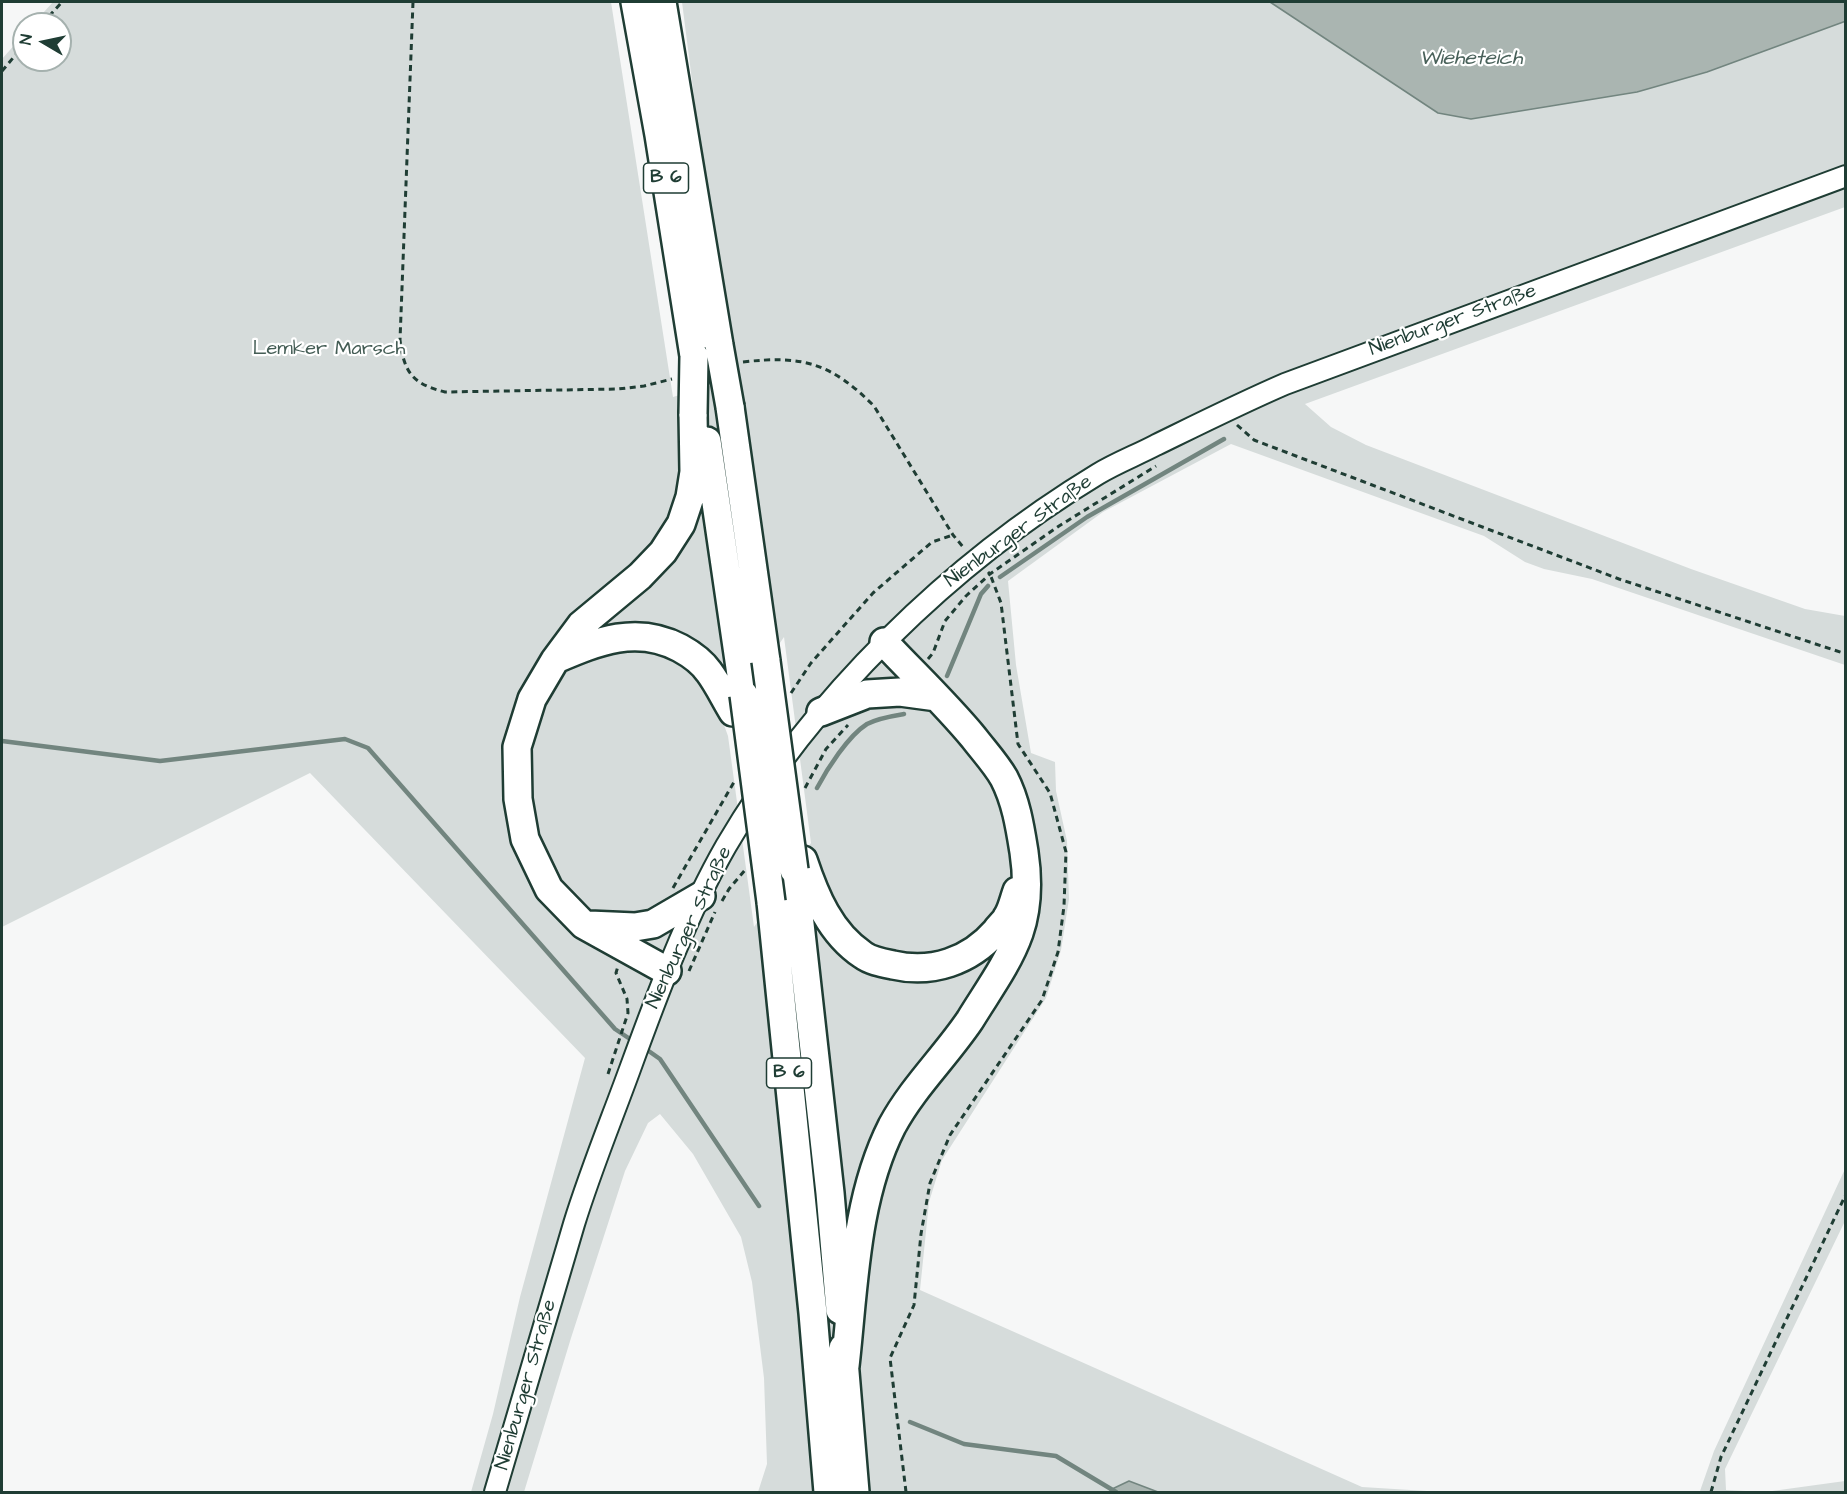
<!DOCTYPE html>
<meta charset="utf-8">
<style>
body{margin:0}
#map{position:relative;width:1847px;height:1494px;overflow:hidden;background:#f6f7f7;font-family:"Architects Daughter",sans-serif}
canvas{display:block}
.frame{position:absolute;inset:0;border:3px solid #1f3d34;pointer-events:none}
.north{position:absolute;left:12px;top:12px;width:60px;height:60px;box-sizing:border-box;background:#fff;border:2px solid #a5b1ae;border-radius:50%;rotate:279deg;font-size:16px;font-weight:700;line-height:24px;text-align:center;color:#1f3d34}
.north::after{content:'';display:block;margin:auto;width:21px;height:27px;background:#1f3d34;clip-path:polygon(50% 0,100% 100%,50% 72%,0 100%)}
</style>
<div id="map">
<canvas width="1847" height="1494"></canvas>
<div class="frame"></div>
<div class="north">N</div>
</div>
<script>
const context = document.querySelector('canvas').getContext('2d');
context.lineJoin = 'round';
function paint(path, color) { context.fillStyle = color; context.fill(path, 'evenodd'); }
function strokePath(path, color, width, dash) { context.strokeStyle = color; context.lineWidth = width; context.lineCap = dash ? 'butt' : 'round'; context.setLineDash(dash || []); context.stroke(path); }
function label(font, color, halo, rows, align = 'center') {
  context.font = font + ' "Architects Daughter",sans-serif'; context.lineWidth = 4.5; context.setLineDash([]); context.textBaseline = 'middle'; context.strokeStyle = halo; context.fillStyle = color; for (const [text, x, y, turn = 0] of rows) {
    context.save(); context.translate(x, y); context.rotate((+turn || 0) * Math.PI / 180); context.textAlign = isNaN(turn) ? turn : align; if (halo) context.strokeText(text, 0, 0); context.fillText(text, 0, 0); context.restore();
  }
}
paint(new Path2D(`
 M53 2H611L673 397 730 380 682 2H1270L1341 47 1471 119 1637 92 1707 72 1845 21V207L1305 404 1331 427 1366 445 1691 569 1805 609 1845 616V665L1592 579 1544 569 1525 562 1484 536 1231 444 1103 512 1008 581 1016 665 1031 753 1055 762 1056 791 1067 841 1069 899 1061 950 1046 998 942 1160 929 1202 920 1290 1362 1487 1443 1492H1158L1152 1490 1111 1491 1114 1492H758L767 1464 764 1378 752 1282 741 1237 693 1154 660 1114 648 1123 625 1171 571 1338 524 1492H471L493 1414 520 1297 585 1058 310 773 2 927V59L24 34V60H60V24H33ZM784 637 811 843 754 927 728 736 724 725Z
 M1845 1169V1221L1725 1469 1726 1490 1765 1492 1845 1481V1492H1650L1700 1491 1714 1451Z`), '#d6dcdb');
const water = new Path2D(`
 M1270 2H1845L1846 21 1707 72 1637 92 1471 119 1438 113Z
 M1129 1481 1158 1492H1114L1110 1490Z`);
paint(water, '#aab5b1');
strokePath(water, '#72857f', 1.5);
strokePath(new Path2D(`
 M1000 577 1087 517 1224 439
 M947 676 981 594 988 586
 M2 741 160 761 345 739 368 748 615 1029 633 1041
 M817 788C827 769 848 736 867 724 878 718 892 716 904 714
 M643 1047 660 1059 759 1206
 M910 1422 964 1444 1056 1456 1116 1492`), '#72857f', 4.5);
const tertiary = new Path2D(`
 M495 1492C522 1403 547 1313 574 1224 590 1172 611 1121 630 1069 657 995 687 914 726 846 813 697 951 563 1098 474 1116 463 1137 455 1156 445 1199 424 1241 403 1285 384L1846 176`);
const trunk = new Path2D(`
 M635 2 659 135 694 356
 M662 2 719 345
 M730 407 766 661
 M707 441 744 695
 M556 659C598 641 637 625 680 648 691 654 702 662 709 672 718 684 725 699 733 712
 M821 712 867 694 900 692 937 697
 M803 860C815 896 830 933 863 955 871 961 883 963 893 965 932 974 970 961 996 931 999 926 1005 922 1007 917 1012 910 1014 899 1017 891
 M794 870 830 1193 840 1310
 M771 902 813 1313 828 1492
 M589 925 635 927 653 924 701 896
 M667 971 584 925 549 889 525 839 518 799 517 747 532 699 555 660 581 625 640 576 663 552 681 524 690 497 694 472 693 414
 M843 1348 855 1492
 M845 1366C854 1286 855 1199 892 1126 913 1087 945 1057 970 1020 987 992 1008 964 1019 933 1028 907 1028 879 1024 852 1020 827 1016 801 1004 778 996 764 984 751 974 738 946 704 914 674 884 642`);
strokePath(tertiary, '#1f3d34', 24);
strokePath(trunk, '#1f3d34', 32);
strokePath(new Path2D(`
 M413 2 400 340C404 372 412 384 445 392L618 389 644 386 672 379
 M42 24 62 2
 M2 71 24 45
 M743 362C803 355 831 363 874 406L953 535 964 548
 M1237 425 1254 440 1619 579 1846 654
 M928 659 933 653 945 621 966 596 990 574 1059 526 1156 466
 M791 693 811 663 873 593 932 542 953 535
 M805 788 826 749 848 725
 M673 888 734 782
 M722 901 729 889 745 870
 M689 971 715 912
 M608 1074 628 1013 627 999 616 973 618 966
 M906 1492 890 1358 914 1305 921 1234 930 1183 950 1135 1042 1000 1058 952 1064 906 1066 852 1050 793 1018 744 1001 603 990 574 988 572
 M1711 1492 1721 1457 1846 1194`), '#1f3d34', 3, [6, 4.5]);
strokePath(tertiary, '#fff', 20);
strokePath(trunk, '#fff', 27);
const trunkBridge = new Path2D(`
 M719 345 730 407
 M693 414 694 356
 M766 661 794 870
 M744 695 771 902`);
strokePath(trunkBridge, '#1f3d34', 32, []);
strokePath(trunkBridge, '#fff', 27);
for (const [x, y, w] of [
 [666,178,45],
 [789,1073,45]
]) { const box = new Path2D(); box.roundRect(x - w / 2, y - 15, w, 30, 4.5); context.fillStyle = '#fff'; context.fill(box); strokePath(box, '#1f3d34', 1.5); }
label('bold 18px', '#1f3d34', null, [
 ["B 6",666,178],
 ["B 6",789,1073]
]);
label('20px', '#1f3d34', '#fff', [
 ["Nienburger Straße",1453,321,-20],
 ["Nienburger Straße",1019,532,-36],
 ["Nienburger Straße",690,928,-65],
 ["Nienburger Straße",527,1385,-74]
]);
label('20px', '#445d55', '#fff', [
 ["Lemker Marsch",329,350]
]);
label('italic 21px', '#49615a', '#fff', [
 ["Wieheteich",1471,60]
]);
</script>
